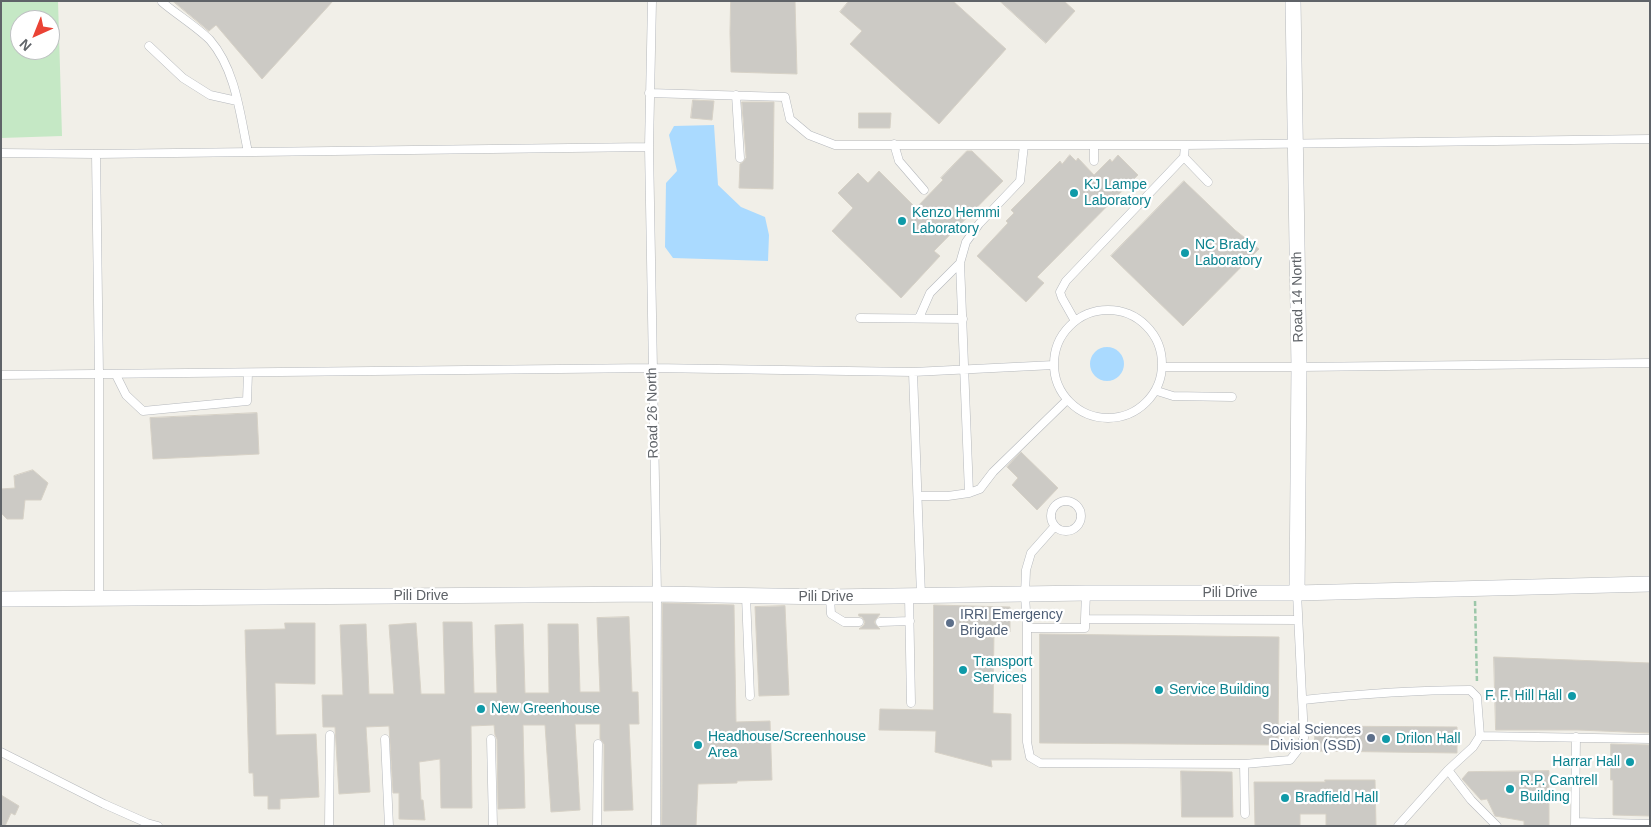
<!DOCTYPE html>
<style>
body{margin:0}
#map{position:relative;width:1651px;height:827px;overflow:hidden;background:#f1efe8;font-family:Arial,sans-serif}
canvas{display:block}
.frame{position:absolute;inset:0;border:2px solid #5f6368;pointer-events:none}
.north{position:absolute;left:10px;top:10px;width:50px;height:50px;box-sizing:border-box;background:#fff;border:1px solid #bfc1c3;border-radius:50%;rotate:224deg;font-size:14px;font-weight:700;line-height:20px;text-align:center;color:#5f6368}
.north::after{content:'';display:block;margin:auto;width:18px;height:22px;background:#ea4335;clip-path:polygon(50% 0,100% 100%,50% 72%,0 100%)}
</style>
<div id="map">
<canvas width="1651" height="827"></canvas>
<div class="frame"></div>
<div class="north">N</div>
</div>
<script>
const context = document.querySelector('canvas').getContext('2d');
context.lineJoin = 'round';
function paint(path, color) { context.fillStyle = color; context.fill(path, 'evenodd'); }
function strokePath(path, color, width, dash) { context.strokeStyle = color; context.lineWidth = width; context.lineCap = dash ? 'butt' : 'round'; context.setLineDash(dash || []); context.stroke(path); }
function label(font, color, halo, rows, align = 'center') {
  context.font = font + ' Arial,sans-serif'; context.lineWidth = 4.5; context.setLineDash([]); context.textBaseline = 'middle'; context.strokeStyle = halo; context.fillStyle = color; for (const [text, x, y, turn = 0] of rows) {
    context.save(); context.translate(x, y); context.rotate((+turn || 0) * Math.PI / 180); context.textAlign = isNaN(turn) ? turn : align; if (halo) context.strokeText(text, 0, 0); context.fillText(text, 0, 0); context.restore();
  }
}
paint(new Path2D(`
 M1 1H58L62 136 1 138ZM20 20H50V50H20Z`), '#c5e8c5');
paint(new Path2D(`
 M714 125 718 185 741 207 765 217 769 235 768 261 673 258 665 247 666 183 677 171 669 135 674 126Z
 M1090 364a17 17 0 1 1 34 0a17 17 0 1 1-34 0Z`), '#aadaff');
const building = new Path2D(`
 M173 1H333L262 79 216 25 209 31Z
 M731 1H795L797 74 731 72 730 33Z
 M849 1H953L1006 49 939 124 850 44 862 31 840 12Z
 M1000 1H1064L1075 11 1046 43Z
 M693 100 714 101 712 120 691 118Z
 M742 102H774L773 189 739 188 740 164 743 162 746 158Z
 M859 113H891L890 128H859Z
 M967 151H972L1003 181 934 251 940 256 901 298 832 231 853 208 838 193 858 173 868 183 879 171 916 208 943 180 941 178Z
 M1070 155 1076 161 1078 158 1094 175 1110 159 1112 162 1118 155 1138 175 1037 277 1044 283 1026 302 977 256 1008 223 1006 221 1014 213 1011 210 1060 161 1062 164Z
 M1184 181 1235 230 1259 249 1183 326 1111 256Z
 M257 413 259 454 153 459 150 418Z
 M1021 452 1058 488 1037 510 1012 485 1018 478 1007 467Z
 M33 470 48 483 41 500H25L23 519H7L1 513V489L15 488 14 476Z
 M663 603 734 605 736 722 770 721 772 780 737 781V783L698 784 696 826H662Z
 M934 605 1010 607V632L994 631 993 713 1011 714V760H991L992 767 935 752 936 731 879 730 880 709 933 710Z
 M785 606 789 695 759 696 755 607Z
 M859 614H880L874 622 876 625 880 629H859L864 625 865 622 862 617 859 616Z
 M629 617 632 692H638L639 724H629L633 810 604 811V744L600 739V724H575L580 810 551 812 545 725H523L525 808 498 809 497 739 495 735 494 725 471 726 472 808H441L440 759 419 762 421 800H423L425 820 399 819V793H393L389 726 366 727 370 792 339 794 335 727H323L322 695H343L340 625 366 624 369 694H394L389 625 416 623 421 694H445L443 622H472L474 693H497L495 625 523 624 525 693H549L548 624H578L580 692H600L597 618Z
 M285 623H315V684L275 683 276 735 316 734 319 797 280 799V809H268V796H254L253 773H249L245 630 285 629Z
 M1040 634 1279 637 1278 745 1040 743Z
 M1494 657 1650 663V733L1578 730H1496Z
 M1315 726 1457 727V753L1315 751Z
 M1611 744 1650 745V816L1613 815V780H1611Z
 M1181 771 1232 772 1233 817H1182Z
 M1549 771V826H1524V821L1495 816 1487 799 1481 800 1462 779 1468 772Z
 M1325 780H1375L1376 826H1326V814H1300V826H1255L1254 782H1325Z
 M1 795 19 806 15 815 11 813 5 826H1Z`);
paint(building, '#cccac5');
strokePath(building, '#d6d1c6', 1);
const lane = new Path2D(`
 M652 1 649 147 657 594 656 826
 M162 2C176 14 197 27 210 40 236 70 240 115 248 152
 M149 46 183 78 210 95 237 101
 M649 93 785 97 790 119 809 135 835 145H1185L1650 139
 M736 95 740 158
 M894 144 899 161 924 190
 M1094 145V161
 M1 153 96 154 649 147
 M96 154 99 375V597
 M1184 157 1208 182
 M1054 364a54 54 0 1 1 108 0a54 54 0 1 1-108 0Z
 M860 318 963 319
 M919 318 930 293 960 263
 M1075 321 1062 298 1060 292 1066 281 1184 157 1185 145
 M1163 367H1299L1650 363
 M913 372 921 596
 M1 375 652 368 913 372 1054 365
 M116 375 126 395 143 411 247 401 248 373
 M1157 391 1173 396 1232 397
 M969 493 960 263 966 242 979 224 1020 181 1024 145
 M918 496H948L969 493 980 489 993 472 1067 400
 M1051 516a15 15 0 1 1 30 0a15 15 0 1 1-30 0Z
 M1055 526 1031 553 1026 570 1025 595 1027 628V742L1030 757 1040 763 1244 764 1290 760 1297 751 1304 738 1297 593
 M746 596 750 696
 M909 596 911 703
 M830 597 831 614 844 622H859
 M1085 619 1086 593
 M880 622 910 621
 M1027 628H1085V619L1298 620
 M1303 700C1359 694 1414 690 1470 690L1477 697 1480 736 1473 747 1448 770 1398 826
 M1480 736 1650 739
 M385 739 389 826
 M491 739 493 826
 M1 752 104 804 147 823 158 826
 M1244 764 1245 814
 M1448 770 1471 800 1497 826
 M1575 822 1650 824
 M329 826 330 735
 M597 826 598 744
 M1575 826 1576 737`);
const street = new Path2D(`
 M1293 1 1299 367 1297 593
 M1 599 657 594 830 597 1086 593H1297L1650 584`);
strokePath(lane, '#b5b8bc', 9);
strokePath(street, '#b5b8bc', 16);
strokePath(new Path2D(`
 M1475 601 1477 683`), '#9cc7a9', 2.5, [5, 2.5]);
strokePath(lane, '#fff', 8);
strokePath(street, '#fff', 15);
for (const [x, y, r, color] of [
 [1074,193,5,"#0f9aa8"],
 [902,221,5,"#0f9aa8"],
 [1185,253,5,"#0f9aa8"],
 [950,623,5,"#5c6f8a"],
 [963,670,5,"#0f9aa8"],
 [1159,690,5,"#0f9aa8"],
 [1572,696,5,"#0f9aa8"],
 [481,709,5,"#0f9aa8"],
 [1371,738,5,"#5c6f8a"],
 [1386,739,5,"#0f9aa8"],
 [698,745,5,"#0f9aa8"],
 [1630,762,5,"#0f9aa8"],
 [1510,789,5,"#0f9aa8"],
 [1285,798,5,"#0f9aa8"]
]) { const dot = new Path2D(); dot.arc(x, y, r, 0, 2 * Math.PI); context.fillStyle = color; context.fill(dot); strokePath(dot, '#fff', 2); }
label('14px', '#0d838f', '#fff', [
 ["KJ Lampe",1084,185],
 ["Laboratory",1084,201],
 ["Kenzo Hemmi",912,213],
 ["Laboratory",912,229],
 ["NC Brady",1195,245],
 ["Laboratory",1195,261],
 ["Transport",973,662],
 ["Services",973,678],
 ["Service Building",1169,690],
 ["F. F. Hill Hall",1562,696,"right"],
 ["New Greenhouse",491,709],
 ["Headhouse/Screenhouse",708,737],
 ["Area",708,753],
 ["Drilon Hall",1396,739],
 ["Harrar Hall",1620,762,"right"],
 ["R.P. Cantrell",1520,781],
 ["Building",1520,797],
 ["Bradfield Hall",1295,798]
], 'left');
label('14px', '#5f6368', '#fff', [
 ["Road 14 North",1298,297,-91],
 ["Road 26 North",653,413,-91],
 ["Pili Drive",1230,593],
 ["Pili Drive",421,596],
 ["Pili Drive",826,597]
]);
label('14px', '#4e5e75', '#fff', [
 ["IRRI Emergency",960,615],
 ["Brigade",960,631],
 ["Social Sciences",1361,730,"right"],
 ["Division (SSD)",1361,746,"right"]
], 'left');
</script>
